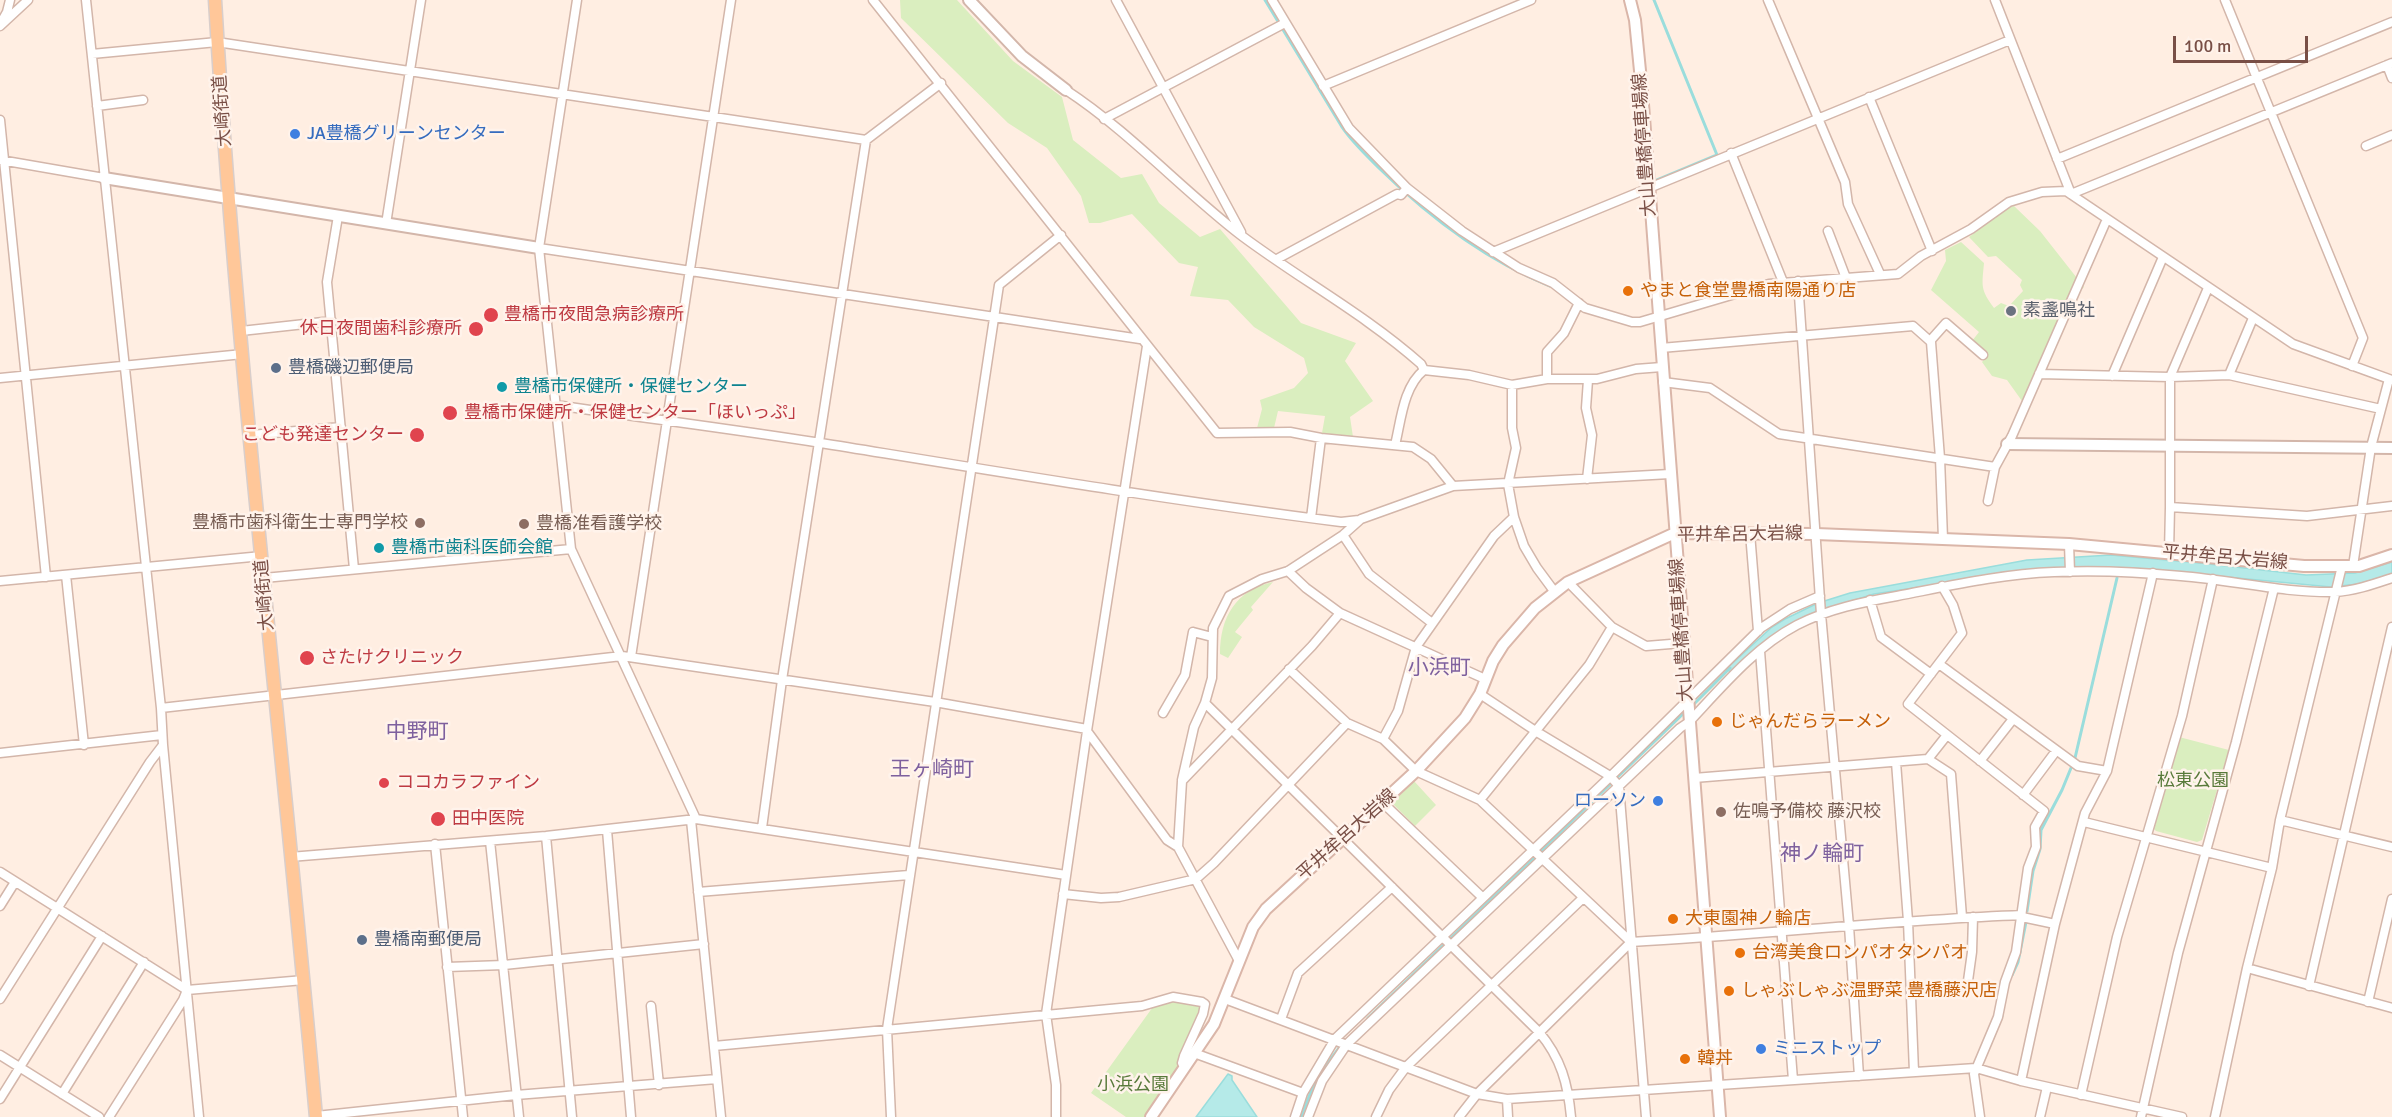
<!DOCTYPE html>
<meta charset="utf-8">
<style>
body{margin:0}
#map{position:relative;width:2392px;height:1117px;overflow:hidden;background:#ffeee2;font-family:Signika,sans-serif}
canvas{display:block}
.scale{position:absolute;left:2173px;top:36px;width:135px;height:27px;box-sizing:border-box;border:3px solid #794f46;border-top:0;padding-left:8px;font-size:18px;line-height:21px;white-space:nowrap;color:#794f46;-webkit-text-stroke:4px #fff3eb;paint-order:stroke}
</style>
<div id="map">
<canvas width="2392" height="1117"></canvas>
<div class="scale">100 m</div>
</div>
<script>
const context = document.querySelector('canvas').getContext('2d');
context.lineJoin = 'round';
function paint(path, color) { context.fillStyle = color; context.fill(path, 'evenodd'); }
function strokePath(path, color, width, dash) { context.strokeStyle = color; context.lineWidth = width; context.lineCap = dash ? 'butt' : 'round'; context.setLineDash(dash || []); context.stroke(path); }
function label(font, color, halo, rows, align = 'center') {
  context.font = font + ' Signika,"Noto Sans JP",sans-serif'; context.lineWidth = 5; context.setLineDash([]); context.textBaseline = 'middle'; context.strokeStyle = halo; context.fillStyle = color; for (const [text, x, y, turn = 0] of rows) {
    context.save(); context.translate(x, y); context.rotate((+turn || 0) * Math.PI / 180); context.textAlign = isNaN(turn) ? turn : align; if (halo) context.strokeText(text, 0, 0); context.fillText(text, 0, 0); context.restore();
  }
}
paint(new Path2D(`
 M900 0H957L1013 61 1062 97 1073 140 1121 178 1142 174 1159 203 1200 237 1220 229 1301 323 1356 343 1345 361 1373 401 1350 417 1353 437 1322 433 1325 416 1278 411 1274 428H1257L1262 409 1260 400 1294 388 1308 373 1304 358 1254 327 1228 300 1190 296 1198 267 1179 263 1132 214 1100 223H1089L1081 196 1047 148 1008 123 901 18Z
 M2014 206 2040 231 2084 287 2080 291 2028 397 2022 401 2007 380 1992 376 1982 362 1988 355 1972 341 1979 332 1931 290 1946 261 1945 250 1961 242 1984 263C1982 286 1980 289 1994 308L2001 303 2009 306 2023 291 2020 285 2022 280 1996 256 1988 257 1969 237 2008 208Z
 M1273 582 1251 607 1253 610 1235 632 1242 637 1228 658 1220 654C1220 617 1236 590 1273 582Z
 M2179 737 2229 750 2202 840 2197 842 2156 831 2154 829Z
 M1414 781 1436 805 1415 826 1392 803Z
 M1173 999 1202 1006 1180 1066 1147 1117H1126L1091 1093 1155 1004Z`), '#daeebf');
const water = new Path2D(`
 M2111 555 2200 563 2306 575 2355 573 2392 562V574L2358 584 2331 587 2133 568 2013 573 1874 594 1819 611 1788 625 1773 635 1732 673 1726 669 1772 627 1785 619 1818 603 1850 593 2027 560Z
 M1228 1074 1232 1076V1080L1257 1117H1196Z`);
paint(water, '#b5eae8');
strokePath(water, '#9adddc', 1.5);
strokePath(new Path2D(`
 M1265 0 1342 127C1352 142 1366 155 1379 168 1429 217 1485 260 1550 286
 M1654 0 1717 155 1657 180
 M1692 706 1730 668
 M2075 758 2117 578
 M2027 911 2033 871 2040 849 2041 830 2062 790 2071 768
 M2012 975 2018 962 2026 922
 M1368 1018 1685 712
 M1993 1038 2002 1016
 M1301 1117 1316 1079 1342 1044`), '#9adddc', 3);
const minor = new Path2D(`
 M577 0 539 248 571 549 696 819
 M873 0 1217 433 1290 432 1321 438 1413 447 1431 459 1453 486
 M1116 0 1241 232
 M1272 0 1349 128 1407 188 1462 231 1519 268 1553 283 1585 308 1632 322H1640L1769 284 1898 274 1921 256 1971 229 2009 202 2042 192 2066 191 2293 344 2392 380
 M1768 0 1845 182 1848 204 1880 274
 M1995 0 2071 194 2392 63
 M2225 0 2363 338 2352 366
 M3 19 7 12 10 0
 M0 26 28 0
 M92 54 217 42 866 140 941 83
 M2387 65 2392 78
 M1323 86 1531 0
 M1066 90C1130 132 1182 190 1242 236 1301 280 1366 315 1421 364L1424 370 1469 375 1512 385 1547 379H1597L1636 369 1662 367
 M1869 97 1932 251
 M97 106 143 100
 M1104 119 1285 23
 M0 120 46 577
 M2366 146 2392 135
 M1731 153 1783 282
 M2057 159 2392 22
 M0 160 104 178
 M338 216 327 282 354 569
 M386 224 421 0
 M1828 231 1846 278
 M539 248 1140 339
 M1493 252 2010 40
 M1277 259 1397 194 1401 195 1407 188
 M1798 281 1821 614 1849 926 1859 1076
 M2208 288 2170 377V507L2307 516 2392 506
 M241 331 332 321
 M1930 341 1946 323 1983 355
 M1661 348 1913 326 1931 342 1940 458 1943 539
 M2039 374 2170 377 2229 375 2381 409
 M2229 375 2253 318
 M2112 376 2163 257
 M0 378 243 354
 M1547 379V352L1564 333 1579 303
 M1663 382 1710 388 1779 434 1995 467
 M1512 385V428L1516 448 1508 484 1514 517 1524 546 1537 568 1554 591
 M556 405C644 418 732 429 821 443 994 471 1167 500 1341 522L1359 520
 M251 435 341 427
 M1395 445C1401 421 1403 387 1424 370
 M1587 479 1592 435 1586 408 1588 380
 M1988 501 1995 467 2012 436 2107 219
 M1311 518 1321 438
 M1750 533 1758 631
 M1343 535 1369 574 1432 623
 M2069 544 2070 572
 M2169 553 2170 507
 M2353 566 2371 447 2389 379
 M1288 571 1306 588 1340 613 1485 679
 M66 575 84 745
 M264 578 571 549
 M0 581 262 556
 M1568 582 1612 627 1646 646 1683 643
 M1942 586 1953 605 1962 633 1908 704 2044 811 2035 827 2036 847 2028 868 2016 952 2005 982 1998 1017 1974 1074 1980 1117
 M1870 600 1881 637 1931 674
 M1760 651 1793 1080
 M631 657 731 0
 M1939 664 2078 766 2107 771
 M1289 669 1347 723 1383 739 1416 771 1480 800 1631 942
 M1480 694 1537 732 1610 776 1619 786 1646 1117
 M161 708 622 656 935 702 1087 729
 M1163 713 1185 675 1193 632 1212 637
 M1087 731 1167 840 1178 847 1238 959
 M1383 739 1398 711 1416 647 1494 536 1514 517
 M163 745 199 1117
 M0 753 162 735
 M1928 759 1947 735
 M1980 761 2013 719
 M1896 762 1908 921 1914 1072
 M1694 778 1928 759 1951 774 1962 917
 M1182 780 1194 727 1205 703
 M2023 795 2056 751
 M1480 800 1589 665 1612 627
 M1383 803 1482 897
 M691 820 721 1117
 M2280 820 2392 847
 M2084 822 2272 868
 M762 828 782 680 866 140
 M607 830 631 1117
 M546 836 572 1117
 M490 841 519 1117
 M435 844 463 1117
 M1178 847 1182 781 1312 646 1340 613
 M290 857 546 836 696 819 1066 875
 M0 872 187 990 183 1000 109 1117
 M698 892 909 875
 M1063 894 1101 898 1119 897 1196 879 1214 863 1347 723
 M0 906 15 882
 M2022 917 2055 924
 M447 967 504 965 704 944
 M2247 968 2392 1008
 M2309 986 2392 627
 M1967 988 1972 952 1973 917
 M187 990 304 980
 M0 999 150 762 163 745 161 708 86 0
 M1225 999 1477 1094 1507 1099 1976 1068 2021 1081 2182 1117
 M2368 1002 2392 899
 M651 1006 659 1085
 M1281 1019 1298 973 1392 887
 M714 1046 1142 1006 1173 997 1202 1002 1205 1004 1203 1014 1184 1056 1182 1063 1184 1066
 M1194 1053 1303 1093
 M0 1055 99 1117
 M2021 1081 2055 924 2085 813 2107 771 2153 573
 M62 1094 144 962
 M2081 1095 2117 937 2182 716 2213 579
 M0 1099 102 936
 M1507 1099 1508 1117
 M316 1116 516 1095 717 1079
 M891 1117 887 1029 999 285 1061 235
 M1056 1117V1085L1046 1014 1087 731 1147 346
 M1295 1117 1303 1093 1335 1039 1614 773 1761 628 1790 609 1820 596
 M1308 1117 1322 1081 1347 1044 1680 728 1689 722C1721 688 1755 647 1797 625 1828 609 1863 602 1897 596 1949 586 2001 574 2054 572 2096 570 2139 572 2181 576 2232 580 2283 593 2335 592 2354 591 2374 584 2392 578
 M1376 1117 1389 1090 1406 1067 1583 898
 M1459 1117 1477 1094 1631 942C1761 935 1891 920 2022 915
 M1571 1117C1568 1084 1561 1058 1539 1032L1205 703 1212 678 1213 628 1229 596 1262 579 1288 571 1343 535 1361 519 1453 486 1670 474
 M2040 1117 2047 1087
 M2141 1117 2178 953 2236 742 2274 588
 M2215 1117 2247 968 2272 868 2280 820 2342 566`);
const tertiary = new Path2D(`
 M969 0 1022 56 1066 90
 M104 178 539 248
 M2007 444 2392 448`);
const secondary = new Path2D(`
 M1630 0 1635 20 1642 91 1720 1117
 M1151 1117 1214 1024 1253 927 1266 909 1416 771 1465 718 1480 694 1493 661 1503 645 1535 608 1568 582 1675 533 1816 534 2069 544 2304 566H2359L2392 555`);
const primary = new Path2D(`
 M215 0C237 373 283 745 316 1117`);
strokePath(minor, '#d3b6aa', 11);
strokePath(tertiary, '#d3b6aa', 14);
strokePath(secondary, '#dab6a9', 14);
strokePath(primary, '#d9cecb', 15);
strokePath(minor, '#fff', 8);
strokePath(tertiary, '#fff', 10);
strokePath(secondary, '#fff', 10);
strokePath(primary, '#ffc799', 12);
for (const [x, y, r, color] of [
 [295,134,6,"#3f7fe0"],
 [1628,291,6,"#e8710a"],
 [2011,311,6,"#6b7280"],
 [491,315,8,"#e0444e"],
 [476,329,8,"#e0444e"],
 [276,368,6,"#5c6f8a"],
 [502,387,6,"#0f9aa8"],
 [450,413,8,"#e0444e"],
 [417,435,8,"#e0444e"],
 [420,523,6,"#8d6e63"],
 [524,524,6,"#8d6e63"],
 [379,548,6,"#0f9aa8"],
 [307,658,8,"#e0444e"],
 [1717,722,6,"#e8710a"],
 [384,783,6,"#e0444e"],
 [1658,801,6,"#3f7fe0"],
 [1721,812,6,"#8d6e63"],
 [438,819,8,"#e0444e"],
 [1673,919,6,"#e8710a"],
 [362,940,6,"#5c6f8a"],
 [1740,953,6,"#e8710a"],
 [1729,991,6,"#e8710a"],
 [1761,1049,6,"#3f7fe0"],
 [1685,1059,6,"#e8710a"]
]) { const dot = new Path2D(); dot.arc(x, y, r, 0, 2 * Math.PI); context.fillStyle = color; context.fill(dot); strokePath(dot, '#fff3eb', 2); }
label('18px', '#794f46', '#fff3eb', [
 ["大崎街道",223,111,-94],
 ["大山豊橋停車場線",1645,145,-94],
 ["平井牟呂大岩線",1740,535,-1],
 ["平井牟呂大岩線",2225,558,5],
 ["大崎街道",265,595,-95],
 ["大山豊橋停車場線",1682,630,-94],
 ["平井牟呂大岩線",1347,835,-42]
]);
label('18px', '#366cbe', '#fff3eb', [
 ["JA豊橋グリーンセンター",307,134],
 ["ローソン",1646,801,"right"],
 ["ミニストップ",1773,1049]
], 'left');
label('18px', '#c56008', '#fff3eb', [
 ["やまと食堂豊橋南陽通り店",1640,291],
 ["じゃんだらラーメン",1729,722],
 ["大東園神ノ輪店",1685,919],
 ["台湾美食ロンパオタンパオ",1752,953],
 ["しゃぶしゃぶ温野菜 豊橋藤沢店",1741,991],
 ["韓丼",1697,1059]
], 'left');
label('18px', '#5b616d', '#fff3eb', [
 ["素盞鳴社",2023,311]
], 'left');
label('18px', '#be3a42', '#fff3eb', [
 ["豊橋市夜間急病診療所",504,315],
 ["休日夜間歯科診療所",462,329,"right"],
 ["豊橋市保健所・保健センター「ほいっぷ」",464,413],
 ["こども発達センター",404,435,"right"],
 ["さたけクリニック",320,658],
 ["ココカラファイン",396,783],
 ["田中医院",452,819]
], 'left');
label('18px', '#4e5e75', '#fff3eb', [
 ["豊橋磯辺郵便局",288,368],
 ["豊橋南郵便局",374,940]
], 'left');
label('18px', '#0d838f', '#fff3eb', [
 ["豊橋市保健所・保健センター",514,387],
 ["豊橋市歯科医師会館",391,548]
], 'left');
label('18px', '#785e54', '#fff3eb', [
 ["豊橋市歯科衛生士専門学校",408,523,"right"],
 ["豊橋准看護学校",536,524],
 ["佐鳴予備校 藤沢校",1733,812]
], 'left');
label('18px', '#587a3a', '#fff3eb', [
 ["松東公園",2193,781],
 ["小浜公園",1133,1085]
]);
label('21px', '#7e609e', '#fff3eb', [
 ["小浜町",1439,668],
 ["中野町",417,732],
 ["王ヶ崎町",932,770],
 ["神ノ輪町",1822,854]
]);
</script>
